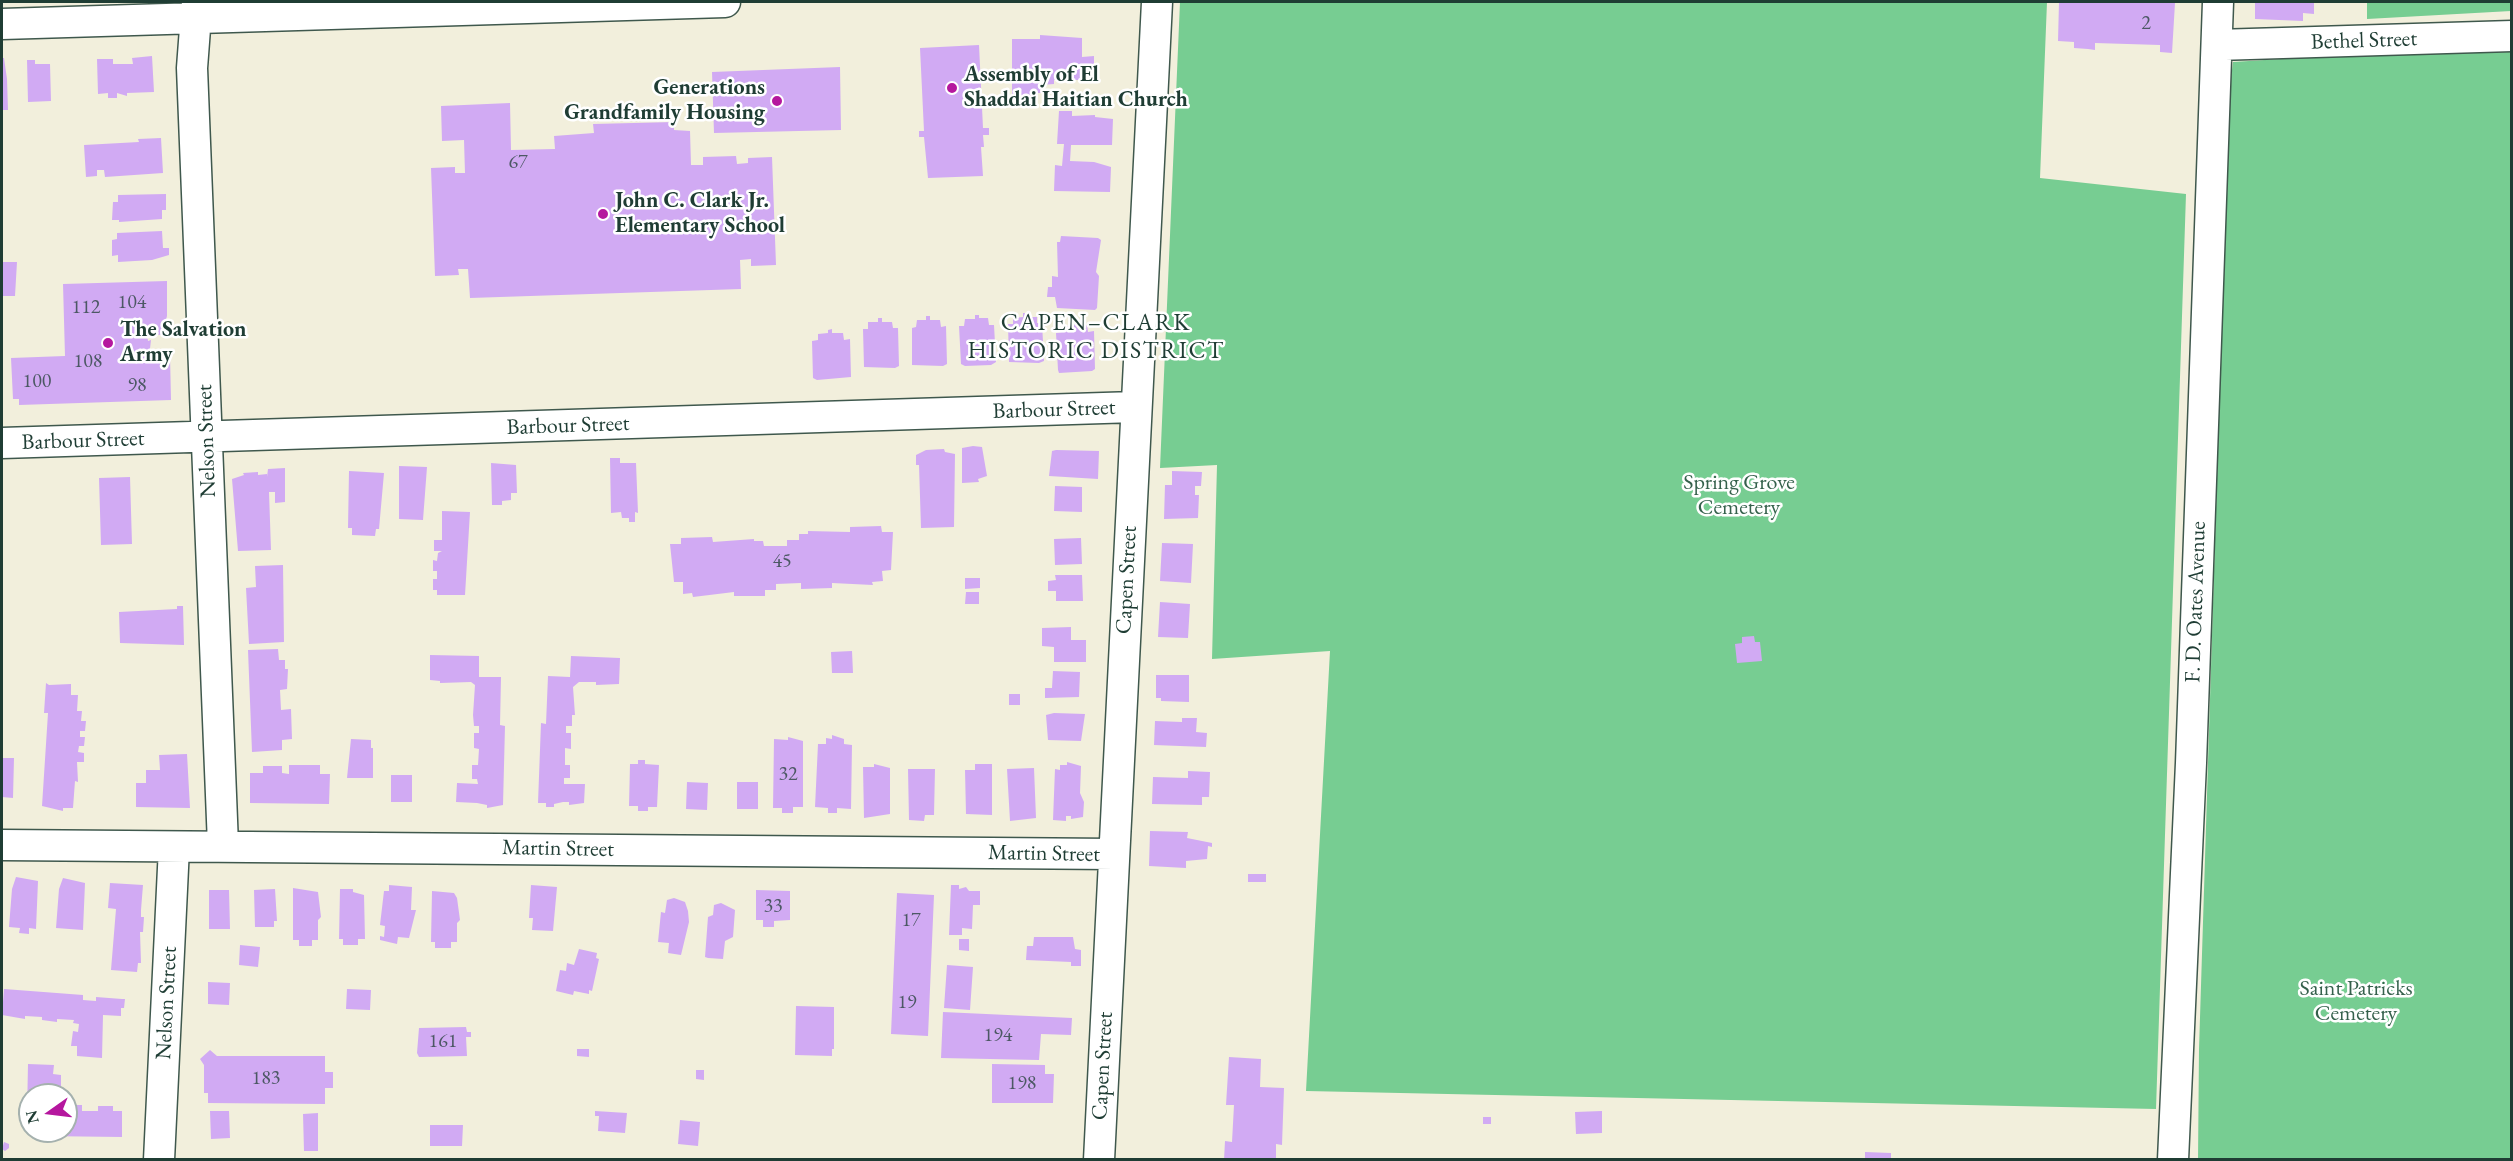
<!DOCTYPE html>
<meta charset="utf-8">
<style>
body{margin:0}
#map{position:relative;width:2513px;height:1161px;overflow:hidden;background:#f2efdc;font-family:"EB Garamond",serif}
canvas{display:block}
.frame{position:absolute;inset:0;border:3px solid #1f3d34;pointer-events:none}
.north{position:absolute;left:18px;top:1083px;width:60px;height:60px;box-sizing:border-box;background:#fff;border:2px solid #a5b1ae;border-radius:50%;rotate:256deg;font-size:16px;font-weight:700;line-height:24px;text-align:center;color:#1f3d34}
.north::after{content:'';display:block;margin:auto;width:21px;height:27px;background:#b5179e;clip-path:polygon(50% 0,100% 100%,50% 72%,0 100%)}
</style>
<div id="map">
<canvas width="2513" height="1161"></canvas>
<div class="frame"></div>
<div class="north">N</div>
</div>
<script>
const context = document.querySelector('canvas').getContext('2d');
context.lineJoin = 'round';
function paint(path, color) { context.fillStyle = color; context.fill(path, 'evenodd'); }
function strokePath(path, color, width, dash) { context.strokeStyle = color; context.lineWidth = width; context.lineCap = dash ? 'butt' : 'round'; context.setLineDash(dash || []); context.stroke(path); }
function label(font, color, halo, rows, align = 'center') {
  context.font = font + ' "EB Garamond",serif'; context.lineWidth = 5; context.setLineDash([]); context.textBaseline = 'middle'; context.strokeStyle = halo; context.fillStyle = color; for (const [text, x, y, turn = 0] of rows) {
    context.save(); context.translate(x, y); context.rotate((+turn || 0) * Math.PI / 180); context.textAlign = isNaN(turn) ? turn : align; if (halo) context.strokeText(text, 0, 0); context.fillText(text, 0, 0); context.restore();
  }
}
paint(new Path2D(`
 M1180 2H2047L2040 178 2186 194 2156 1109 1306 1091 1330 651 1212 659 1217 465 1160 468Z
 M2367 2H2511V11L2367 19Z
 M2511 52V1159L2198 1160 2199 1049 2229 94 2233 62 2360 54Z`), '#77cd92');
paint(new Path2D(`
 M2059 2 2175 3 2172 53 2160 52V45L2095 43V50L2088 49 2074 48V42L2058 41Z
 M2255 2H2314V14L2303 13V21L2255 19Z
 M1040 35 1082 38V57L1094 56V64L1082 65V80H1054V84L1041 85 1042 93H1033L1034 101H1028V95L1012 96V39H1040Z
 M979 45 983 128H989V135H983L984 147H981L983 176 928 178 924 137H919V131H924L920 48Z
 M152 56 154 92 127 93V96L117 93V98H108V93L98 94 97 59H113V64H133L132 58Z
 M2 58H4L7 79 8 110H2Z
 M27 60H35V64H50L51 101 28 102Z
 M840 67 841 130 714 133 712 72Z
 M510 103 511 150 555 149 554 136 594 133 593 124 674 122V130L690 131 691 165H703V157L736 156 737 164 748 163V158L772 157 776 265 751 266V259L740 260 741 289 470 298 468 269H458L459 275 435 276 431 168 455 167V173H465L464 140 442 141 441 106Z
 M1059 111H1072V116L1095 115V117L1113 119 1112 145H1071L1070 161 1094 162 1111 167 1110 192 1054 191 1055 165 1062 166 1064 144H1057Z
 M161 138 163 173 105 177 104 170H97V176L86 177 84 145 139 142 138 139Z
 M166 194V210H162V219L119 222V220H112L113 202H118V195Z
 M162 231 163 248H169V255L152 260 118 262V255L112 256V240L117 239V233Z
 M1061 236 1098 238 1101 240 1096 272 1099 276 1097 308 1095 310 1057 308 1055 297H1047L1048 287H1052V276L1058 277 1057 242H1060Z
 M2 262H17L15 296H2Z
 M167 281V316L162 335 147 334 148 341 151 340 149 357 170 356 171 400 19 405V399H13L11 358 65 356 63 284Z
 M1023 313H1027V317H1037V323H1042L1044 361 1039 363 1009 362 1008 324H1013V318L1023 317Z
 M975 315H979V318H988L989 325H994L996 362 991 365 965 366 961 364 959 326H964L965 319H975Z
 M926 316H930V320H940L941 327 946 326 947 364 943 366 912 365V328L916 327 917 320H926Z
 M878 318H882V322H892L893 328H898L899 366 895 368 864 367 863 329H868V322H878Z
 M1072 322H1077V325H1087L1088 332 1094 331 1095 369 1092 371 1059 373 1058 370 1056 333 1062 332V326H1073Z
 M832 329V333H843L844 340 850 339 851 377 817 380 813 378 812 341 818 340V334L828 333V330Z
 M973 446 982 447 987 476 978 479 979 482 962 483V448Z
 M944 449 945 452 955 454 954 527 921 528 919 465H916V455L926 450Z
 M1056 450 1099 451 1098 479 1049 476 1052 451Z
 M610 458H620V463H636L638 513 635 512V522H629V518H622L621 512 611 513Z
 M491 463 516 465 517 493H511V500L502 501V505H492Z
 M399 466 427 467 423 520 399 519Z
 M285 468V502L275 503V492H269L271 550 238 551 232 479 244 475 243 473 258 472V475L267 474V477L268 469Z
 M349 471 384 473 379 529H376L375 536 352 535V528H348Z
 M1172 471 1202 472 1201 486H1195V495H1199L1198 518 1164 519 1165 485H1172Z
 M130 477 132 544 101 545 99 478Z
 M1055 486 1082 487V512L1054 511Z
 M442 511 470 512 465 595H437V590H433V579H437V571H433V560L437 561 438 553 442 551H434V540H442Z
 M881 526 882 532H893L891 570 882 571 883 581 872 582 873 585 832 583V588L801 589V583L776 584V590H765V596H734V592L693 597 692 593 683 594V582H674L670 544H681V538L712 537 713 542 754 539V541H763L764 546H787V540H799V534H808V531L850 532V527Z
 M1081 538 1082 564 1055 565 1054 539Z
 M1162 543 1193 544 1191 583 1160 581Z
 M283 565 284 642 249 644 246 588 256 587 255 566Z
 M1055 575H1082L1083 601H1056V591H1048V581L1056 580Z
 M965 578H980V588L965 589Z
 M966 592H979V604H965Z
 M1160 602 1190 604 1188 638 1158 637Z
 M177 606H183L184 645 120 643 119 612 177 609Z
 M1071 627V640H1086V662H1054V647L1042 646V628Z
 M1754 636 1755 642H1760L1762 661 1737 663 1735 644 1742 643V637Z
 M278 649 279 660H285V669H288L287 689 280 690 281 710 291 709 292 739 282 740V750L252 752 248 650Z
 M852 651 853 673H832L831 652Z
 M430 655 479 656V677H501L500 725 505 726 503 805 487 808V805L477 803 456 802 457 783 478 784 477 779H472V765H478L479 749 474 748V733H479V726H474L473 715 475 685 471 682 440 683V681L430 680Z
 M571 656 620 658 619 684 596 685V682H579L573 687 575 715H572V726H566V733H571V749L565 748V765H570V778H564V784H585L584 803 569 805V802H563L554 804V807H546V803H538L541 723 546 724 548 676 570 677Z
 M1053 671 1080 672 1079 697 1045 698V688H1052Z
 M1156 675H1189V702L1161 701V698H1156Z
 M46 683 49 685 71 684V695H78L77 711H82L81 721H86L85 731H80V737H85L84 746H79L78 752 84 753V762H77L78 782 75 781 73 808H63V811L42 806 48 713H44Z
 M1009 694H1020V705H1009Z
 M1054 713 1085 714 1081 741 1048 740 1046 715Z
 M1182 718H1197L1196 732 1207 733 1206 747 1154 745 1155 721 1182 722Z
 M832 735 844 739V744L852 745 851 809 837 808V813H828V808L815 807 818 744H826V738L832 739Z
 M788 737 803 741V807H793V813H782V808H773L774 739 788 740Z
 M351 739 371 740V748H373V778H347Z
 M187 754 190 808 136 807V783H146V770H160L159 755Z
 M2 758H14L13 798 2 797Z
 M638 760H645V764L659 765 657 807H648V811H638V806H629L630 764H638Z
 M1067 762 1081 766 1080 793 1084 802 1083 817 1071 819V816H1066V821L1053 820 1055 769 1060 770V765H1067Z
 M874 764 890 768V814L864 818 863 767H874Z
 M975 764H992V815L966 814 965 770H975Z
 M289 765H320V774H330L329 804 250 803V773H263V766H282V773L289 774Z
 M1034 768 1036 818 1010 821 1007 769Z
 M908 769H935L934 815H925L924 821 909 820Z
 M1188 771 1210 772 1209 797H1202V805L1152 804 1153 777 1188 778Z
 M391 775H412V802H391Z
 M687 782 708 783 707 810 686 809Z
 M737 782H758V809H737Z
 M1150 831 1188 832 1187 838 1212 843V847L1208 846 1207 859 1186 861V868L1149 866Z
 M1248 874H1266V882H1248Z
 M16 877 38 881 36 929 29 928V934L19 933 20 928 9 927 12 889Z
 M63 878 85 883 83 930 56 928 59 889Z
 M110 883 143 885 141 910V917H144L143 932H140L141 963H138L137 972 111 970 116 909 108 908Z
 M389 885 412 887 411 910H416L409 938 398 937 397 944 380 940V936L384 937 385 926 380 925 384 891H389Z
 M531 885 557 887 553 931 532 930 533 918H529Z
 M951 885H959V889L966 887 969 891H980V905H973L972 929 962 928V935H949Z
 M293 888 318 892 321 917 318 920V940H312V946H299V940H293Z
 M275 889 277 921H274V927H255L254 890Z
 M340 889H353V892L364 895 365 939H358V945H343V939H339Z
 M209 890H229L230 929H209Z
 M756 890 790 891V920L774 921V927H763V920H756Z
 M432 891 454 893 457 898 460 920 457 923V942H451V948H435V942H431Z
 M897 893 934 895 928 1036 891 1034Z
 M674 898 685 902 688 911 689 922 681 955 668 953 669 943 658 942 661 912 665 913 667 900Z
 M721 903 735 910 733 937 725 941 723 959 708 958 705 957 708 917 713 915 714 905Z
 M1034 937H1073L1075 949 1081 950V966H1071V962L1026 960 1027 946H1033Z
 M959 939H969V951L959 950Z
 M240 945 260 947 258 967 239 965Z
 M579 949 597 953 596 958 599 959 592 991 589 990V994L574 991 573 995 556 991 560 970 566 971 567 963 574 965Z
 M947 965 973 967 970 1010 944 1008Z
 M208 982 230 983 229 1005 208 1004Z
 M4 989 83 995V1000L96 1001V997L122 999H125L124 1008H121V1016L103 1015 102 1058 77 1056V1046H71L73 1031 78 1032 79 1024 73 1023 74 1020 57 1019V1022L42 1020V1017L25 1016V1019L2 1015Z
 M347 989 371 990 370 1010 346 1009Z
 M796 1006 834 1007V1049H832V1056L795 1055Z
 M943 1012 1072 1018 1071 1035 1041 1034 1039 1060 941 1058Z
 M466 1027 467 1032H471V1037H466L467 1056 419 1057 417 1053 419 1028Z
 M577 1049H589V1057L577 1056Z
 M210 1050 217 1056H325V1072H333V1088H325V1104L208 1103V1093H204V1065L200 1059Z
 M1229 1057 1261 1059 1260 1087 1284 1088 1282 1145 1276 1144V1160H1224L1225 1141 1232 1142 1234 1105H1226Z
 M28 1064 54 1065 53 1074 61 1075V1087L54 1089 53 1095H30V1114H27Z
 M992 1064 1045 1065V1074H1054L1053 1103H992Z
 M696 1070H704V1080L696 1079Z
 M66 1105H82V1111H98V1106H113V1111H122V1137L41 1136 42 1131H66Z
 M210 1111H229L230 1138 211 1139Z
 M595 1111 627 1113 625 1133 598 1131 599 1116H595Z
 M1602 1111V1133L1576 1134 1575 1112Z
 M318 1113V1151H304L303 1114Z
 M1483 1117H1491V1124H1483Z
 M680 1120 700 1122 698 1146 678 1144Z
 M430 1125H463L462 1146H430Z
 M4 1142 9 1144V1148L5 1151 2 1149Z
 M1865 1152 1891 1153V1160H1865Z`), '#d1aaf3');
const minor = new Path2D(`
 M197 2 192 68 223 845
 M2 24 725 2
 M2217 45 2512 36
 M2 443 1135 407
 M2 845 1114 854
 M159 1160 174 847
 M1099 1160 1157 2
 M2173 1160 2191 763 2218 2`);
strokePath(minor, '#3f584d', 33);
strokePath(minor, '#fff', 30);
for (const [x, y, r, color] of [
 [952,88,6,"#b5179e"],
 [777,101,6,"#b5179e"],
 [603,214,6,"#b5179e"],
 [108,343,6,"#b5179e"]
]) { const dot = new Path2D(); dot.arc(x, y, r, 0, 2 * Math.PI); context.fillStyle = color; context.fill(dot); strokePath(dot, '#fff', 2); }
label('20px', '#4c5864', null, [
 ["2",2146,24],
 ["67",518,163],
 ["104",132,303],
 ["112",86,308],
 ["108",88,362],
 ["100",37,382],
 ["98",137,386],
 ["45",782,562],
 ["32",788,775],
 ["33",773,907],
 ["17",911,921],
 ["19",907,1003],
 ["194",998,1036],
 ["161",443,1042],
 ["183",266,1079],
 ["198",1022,1084]
]);
label('22px', '#1f3d34', '#fff', [
 ["Bethel Street",2364,41,-2],
 ["Barbour Street",1054,410,-2],
 ["Barbour Street",568,426,-2],
 ["Barbour Street",83,441,-2],
 ["Nelson Street",207,441,-92],
 ["Capen Street",1127,580,-87],
 ["F. D. Oates Avenue",2196,602,-88],
 ["Martin Street",558,849,1],
 ["Martin Street",1044,854,1],
 ["Nelson Street",167,1003,-87],
 ["Capen Street",1103,1066,-87]
]);
label('bold 22px', '#1f3d34', '#fff', [
 ["Assembly of El",964,75],
 ["Shaddai Haitian Church",964,100],
 ["Generations",765,88,"right"],
 ["Grandfamily Housing",765,113,"right"],
 ["John C. Clark Jr.",615,201],
 ["Elementary School",615,226],
 ["The Salvation",120,330],
 ["Army",120,355]
], 'left');
label('22px', '#35614c', '#fff', [
 ["Spring Grove",1739,483],
 ["Cemetery",1739,508],
 ["Saint Patricks",2356,989],
 ["Cemetery",2356,1014]
]);
context.letterSpacing = '1.5px';
label('24px', '#1f3d34', '#fff', [
 ["CAPEN–CLARK",1096,323],
 ["HISTORIC DISTRICT",1096,351]
]);
context.letterSpacing = '0px';
</script>
